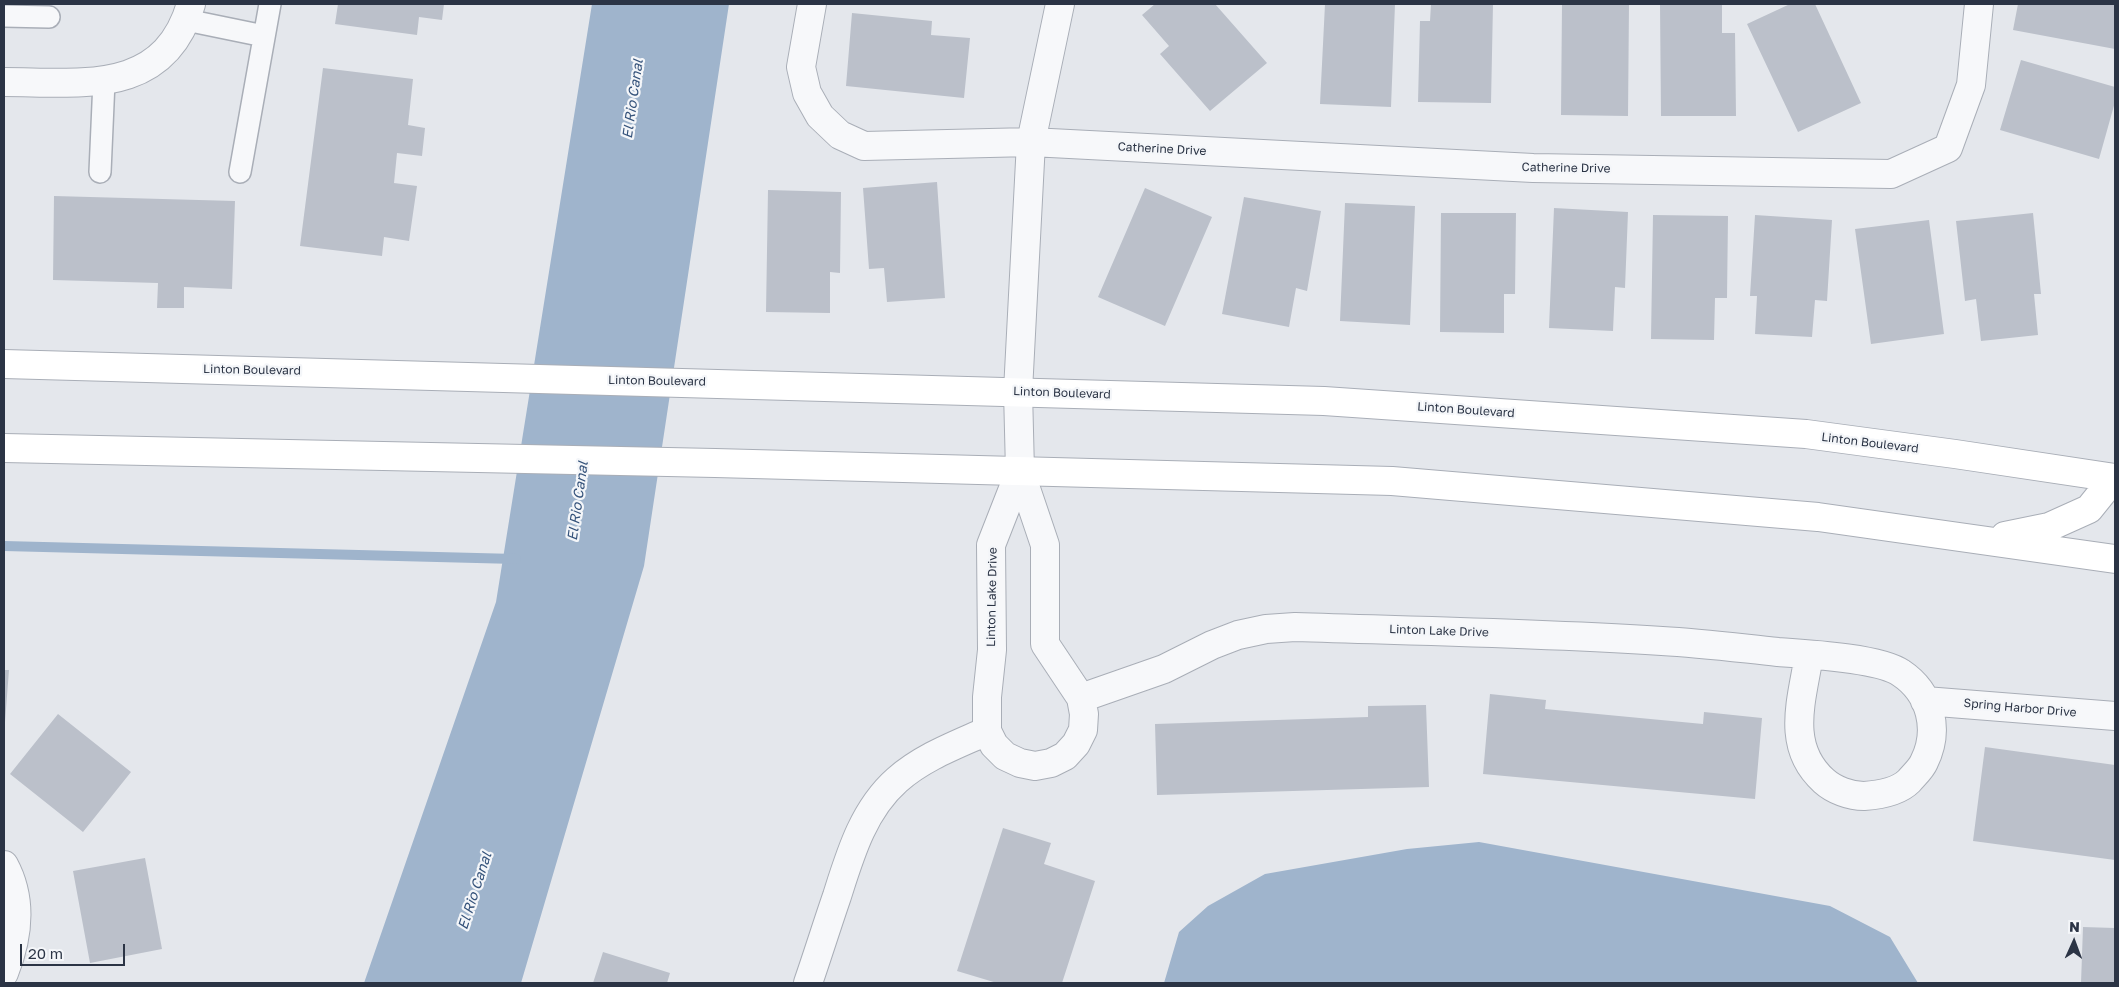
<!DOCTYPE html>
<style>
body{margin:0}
#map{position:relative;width:2119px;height:987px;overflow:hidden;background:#e4e7ec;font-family:"Golos Text",sans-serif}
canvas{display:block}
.frame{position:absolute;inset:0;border:5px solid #2b3445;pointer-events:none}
.north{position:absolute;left:2049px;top:917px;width:50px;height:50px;-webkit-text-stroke:4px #f4f6f9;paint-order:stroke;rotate:2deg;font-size:14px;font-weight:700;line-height:20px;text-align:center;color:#2b3445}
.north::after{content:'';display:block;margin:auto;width:18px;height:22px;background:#2b3445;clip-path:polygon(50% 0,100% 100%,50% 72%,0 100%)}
.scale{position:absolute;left:20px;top:944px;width:105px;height:22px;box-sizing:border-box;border:2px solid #2b3445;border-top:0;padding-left:6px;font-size:15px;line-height:18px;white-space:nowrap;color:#2b3445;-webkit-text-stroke:4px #f4f6f9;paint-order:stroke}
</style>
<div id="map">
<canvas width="2119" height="987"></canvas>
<div class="frame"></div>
<div class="north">N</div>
<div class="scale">20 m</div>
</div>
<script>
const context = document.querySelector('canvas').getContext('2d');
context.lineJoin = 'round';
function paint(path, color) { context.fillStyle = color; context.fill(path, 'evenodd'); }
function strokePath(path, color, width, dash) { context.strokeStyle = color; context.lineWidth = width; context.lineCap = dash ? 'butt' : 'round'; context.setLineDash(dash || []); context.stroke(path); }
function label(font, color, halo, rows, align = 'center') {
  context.font = font + ' "Golos Text",sans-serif'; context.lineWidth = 4.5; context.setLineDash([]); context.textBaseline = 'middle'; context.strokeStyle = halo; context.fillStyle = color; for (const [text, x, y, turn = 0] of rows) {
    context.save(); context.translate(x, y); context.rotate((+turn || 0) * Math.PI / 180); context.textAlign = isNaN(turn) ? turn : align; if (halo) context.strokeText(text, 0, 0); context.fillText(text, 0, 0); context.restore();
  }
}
paint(new Path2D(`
 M592 4H729L644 566 521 983H364L496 602Z
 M1479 842 1830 906 1890 937 1918 983H1164L1179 932 1208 906 1265 874 1407 849Z`), '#9fb4cc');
strokePath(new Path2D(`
 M4 546 516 559`), '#9fb4cc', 10);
paint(new Path2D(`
 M338 4H444L442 20 419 17 417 35 335 24Z
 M1155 4H1215L1267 63 1210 111 1160 54 1169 46 1142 15Z
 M1325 4H1395L1391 107 1320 104Z
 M1431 4H1493L1491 103 1418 102 1420 21H1430Z
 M1562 4H1629L1628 116 1561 115Z
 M1660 4H1722V33H1735L1736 116H1661Z
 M1790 4H1815L1861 103 1798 132 1747 24Z
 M2018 4H2115V49L2013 30Z
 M852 13 932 21 931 35 970 38 964 98 846 86Z
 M2021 60 2115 87V102L2099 159 2000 130Z
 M323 68 413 79 408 125 425 128 422 156 397 153 394 183 417 186 409 241 384 237 382 256 300 246Z
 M937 182 945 298 887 302 884 268 869 269 863 188Z
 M1145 188 1212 217 1165 326 1098 297Z
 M768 190 841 192 840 273 830 272V313L766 312Z
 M54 196 235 201 232 289 184 287V308H157L158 283 53 280Z
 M1244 197 1321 211 1307 291 1296 288 1289 327 1222 314Z
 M1345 203 1415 206 1410 325 1340 321Z
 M1554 208 1628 212 1625 288 1615 287 1613 331 1549 328Z
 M1441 213H1516L1515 294H1504V333L1440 332Z
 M2033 213 2041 294H2034L2038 335 1981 341 1976 299 1965 301 1956 221Z
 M1653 215 1728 216 1727 298H1715L1714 340 1651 339Z
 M1755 215 1832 220 1827 301 1815 300 1812 337 1755 334 1757 296H1750Z
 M1929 220 1944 334 1871 344 1855 229Z
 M4 670H9L5 722H4Z
 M1490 694 1546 700 1545 709 1703 724 1704 712 1762 718 1755 799 1483 774Z
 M1426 705 1429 787 1157 795 1155 724 1368 717V706Z
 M58 714 131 772 83 832 10 774Z
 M1985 747 2115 765V860L1973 841Z
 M1003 828 1051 843 1044 864 1095 881 1062 983H997L957 971Z
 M145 858 162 949 90 963 73 871Z
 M2083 927 2115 928V983H2081Z
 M603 952 670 973 667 983H593Z`), '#bbc0ca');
const lane = new Path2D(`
 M4 16 49 17
 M186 20 264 36
 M100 172 104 81
 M240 172 270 4`);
const street = new Path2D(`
 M812 4 801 67 807 93 820 116 840 135 864 146 1031 142 1533 168 1891 174 1948 148 1971 85 1979 4
 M4 82C80 82 164 97 191 4
 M1020 471 991 545 992 650 987 697V731L994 745 1005 756 1020 763 1035 766 1051 763 1065 756 1076 744 1083 730 1084 714 1081 698 1045 644V545L1020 471 1018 391 1031 142 1060 4
 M1081 698 1164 669 1212 645 1238 635 1266 629 1295 627C1417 631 1540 633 1662 641 1701 643 1739 648 1778 652 1806 654 1880 658 1901 673 1931 693 1940 730 1924 762 1921 769 1914 775 1909 781 1898 792 1879 795 1864 796 1850 796 1834 790 1824 781 1785 746 1802 700 1809 655
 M1925 701 2115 716
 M4 865C23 900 18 938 4 973
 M808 983C818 954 827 925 837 896 850 855 863 810 897 780 923 757 956 745 987 731`);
const secondary = new Path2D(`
 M4 364 1324 401 1806 434 1955 454 2115 478
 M4 448 715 463 1392 481 1818 517 2115 559
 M2005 536 2049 527 2089 509 2114 478`);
strokePath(lane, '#a9aeb7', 24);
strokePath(street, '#a9aeb7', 30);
strokePath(secondary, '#a9aeb7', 30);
strokePath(lane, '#f7f8fa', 21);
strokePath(street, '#f7f8fa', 28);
strokePath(secondary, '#fff', 28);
label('12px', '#2b3445', '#f4f6f9', [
 ["Catherine Drive",1162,149,3],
 ["Catherine Drive",1566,168,1],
 ["Linton Boulevard",252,370,1],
 ["Linton Boulevard",657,381,1],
 ["Linton Boulevard",1062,393,2],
 ["Linton Boulevard",1466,410,4],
 ["Linton Boulevard",1870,443,7],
 ["Linton Lake Drive",992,597,-89],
 ["Linton Lake Drive",1439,631,2],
 ["Spring Harbor Drive",2020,708,5]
]);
label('italic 14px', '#34527a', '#f4f6f9', [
 ["El Rio Canal",633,99,-82],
 ["El Rio Canal",578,501,-82],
 ["El Rio Canal",475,891,-72]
]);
</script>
